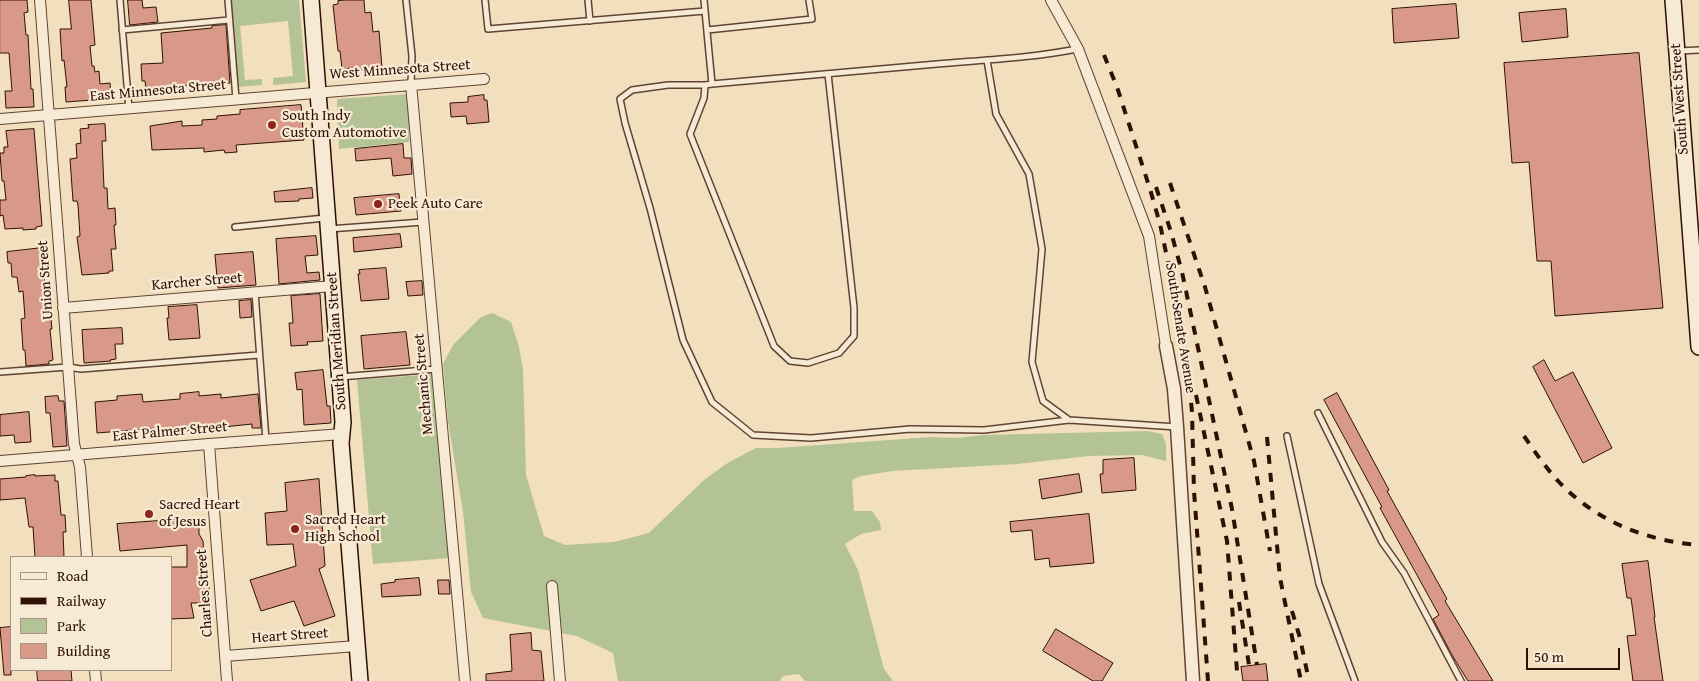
<!DOCTYPE html>
<style>
body{margin:0}
#map{position:relative;width:1699px;height:681px;overflow:hidden;background:#f2dfbd;font-family:"Gentium Book Plus",serif}
canvas{display:block}
.legend{position:absolute;left:10px;top:556px;width:162px;height:115px;box-sizing:border-box;background:#f7ead4;border:1px solid #a79382;margin:0;padding:6px 9px;list-style:none;font-size:15px;color:#2e1006}
.legend li{display:flex;align-items:center;gap:10px;height:25px}
.legend b{width:25px;border:1px solid #a79382}
.scale{position:absolute;left:1526px;top:648px;width:94px;height:22px;box-sizing:border-box;border:2px solid #2e1006;border-top:0;padding-left:6px;font-size:15px;line-height:18px;white-space:nowrap;color:#2e1006;-webkit-text-stroke:4px #f7ead4;paint-order:stroke}
</style>
<div id="map">
<canvas width="1699" height="681"></canvas>
<ul class="legend">
<li><b style="height:6px;background:#f7ead4"></b>Road</li>
<li><b style="height:6px;background:#2e1006"></b>Railway</li>
<li><b style="height:14px;background:#b4c396"></b>Park</li>
<li><b style="height:14px;background:#d99989"></b>Building</li>
</ul>
<div class="scale">50 m</div>
</div>
<script>
const context = document.querySelector('canvas').getContext('2d');
context.lineJoin = 'round';
function paint(path, color) { context.fillStyle = color; context.fill(path, 'evenodd'); }
function strokePath(path, color, width, dash) { context.strokeStyle = color; context.lineWidth = width; context.lineCap = dash ? 'butt' : 'round'; context.setLineDash(dash || []); context.stroke(path); }
function label(font, color, halo, rows, align = 'center') {
  context.font = font + ' "Gentium Book Plus",serif'; context.lineWidth = 4.5; context.setLineDash([]); context.textBaseline = 'middle'; context.strokeStyle = halo; context.fillStyle = color; for (const [text, x, y, turn = 0] of rows) {
    context.save(); context.translate(x, y); context.rotate((+turn || 0) * Math.PI / 180); context.textAlign = isNaN(turn) ? turn : align; if (halo) context.strokeText(text, 0, 0); context.fillText(text, 0, 0); context.restore();
  }
}
paint(new Path2D(`
 M230 0H299L306 82 273 85V78L293 76 288 21 240 26 245 80 262 79V85L238 87Z
 M410 94 409 142 339 149 337 99Z
 M492 313 511 322 519 347 523 369 526 475 544 536 565 545 614 542 649 533 704 480 726 464 756 448H778L931 437 957 438 983 435 1148 431 1162 434 1166 444V461L1142 455 1089 456 1017 464 892 471 861 476 852 480 854 511H872L880 522 881 530 861 534 845 544 858 570 884 669 893 681H805L799 674 783 676 780 681H618L613 653 577 636 483 618 471 592 463 512 448 421 443 364 453 345 481 317Z
 M434 374 450 558 373 564 357 380Z`), '#b4c396');
const building = new Path2D(`
 M0 0H27L28 12 24 13 26 35H28L31 89H33L34 107 6 108 5 91H12L9 53H0Z
 M69 0H91L95 45 90 46 92 66H94L95 72 99 71 100 84 110 83 111 97H105V99L66 102 65 87H67L64 60 62 61 60 29H71Z
 M128 0H142L143 8 156 7 158 22 130 25Z
 M346 0H364L365 13 371 12 373 32 379 31 382 68 354 70V68L342 69 340 51H338L333 5 338 4V1Z
 M1456 4 1459 38 1394 43 1392 9Z
 M1566 9 1568 37 1522 42 1519 13Z
 M226 25 230 83 219 84V83L146 89 145 81H142L141 64 163 63 161 33 212 28V26Z
 M1639 53 1663 308 1555 316 1551 261H1537L1529 162 1512 163 1504 63Z
 M484 95V100H487L489 122 467 124 466 116 451 117 450 103 468 102V97Z
 M301 105 304 140 236 145 237 152 225 153 224 150 204 152V148L152 150 150 126 182 121V126L202 125V120L217 119V116L240 114V110Z
 M105 124 106 141H102L104 188H107L108 209 115 208 116 225H114L116 249H111L113 271H109V273L82 275 77 237 80 236 78 205 77 201H73L70 159 77 158 76 144 81 143 80 129 89 128 88 125Z
 M34 129 42 226 36 227V229L23 230V228L5 229 3 215 0 216V200H6L4 181H2L0 153H4V147H8L6 131Z
 M403 144 404 158H411L412 174 393 176 391 158 356 161 355 149Z
 M312 188 313 198 299 199V201L275 202 274 192Z
 M399 194 401 211 356 215 354 198Z
 M400 234 402 247 354 252 353 238Z
 M316 236 318 255 305 256 307 273 319 272 320 280 279 284 276 239Z
 M42 248V251H44L45 261H43L47 316H49V319H51L52 329H50L53 360 49 361V364L26 366 25 350H23L21 319 25 318 23 291 19 292 17 277H12L11 263H8L7 252Z
 M253 252 256 285 218 288 215 255Z
 M386 268 389 299 361 301 358 274H360L359 270Z
 M422 281 423 295 408 296 406 282Z
 M320 294 323 341 307 342 308 345 291 346 289 323H293L291 296Z
 M251 300 252 317 240 318 239 301Z
 M197 305 200 338 169 340 167 318H169L168 307Z
 M122 328 123 344H115L116 359 110 360 111 361 84 363 82 330Z
 M406 332 410 365 364 369 361 336Z
 M1544 360 1555 381 1573 372 1612 448 1583 463 1533 367Z
 M323 370 327 406H330L331 423 304 425 302 389 297 390 295 373Z
 M199 392V396L221 394V398L258 394 261 428H252V424L185 431 158 433V428L97 433 95 402 117 400V396L142 394 143 402 180 399V394Z
 M1337 393 1389 490 1387 491 1447 599 1445 601 1493 681H1468L1452 655 1433 619 1439 615 1380 508 1382 507 1324 400Z
 M58 396 59 401H64L67 446 53 447 50 413H46L45 397Z
 M29 412 31 442 15 443 14 435 0 436V415Z
 M1134 458 1136 490 1102 493 1100 474H1103V460Z
 M1079 474 1082 492 1042 499 1039 480Z
 M35 475V476L55 475V481H58L61 515H65L66 532H63L64 557H35L33 527H29L25 498 0 500V479L26 477V476Z
 M319 479 325 566 319 569 335 616 304 626 294 601 261 611 250 580 296 566 293 544 267 545 265 513 287 511 285 483Z
 M1089 514 1094 563 1050 567 1049 558 1035 560 1032 530 1011 532 1010 522Z
 M186 519 187 524 199 523V534L203 541 205 574 202 582 209 586V596L205 603H191L194 618 171 619V567H187V545L120 551 117 524Z
 M1648 561 1655 617H1654L1663 681H1633L1627 636 1636 635 1631 598H1627L1622 564Z
 M419 578 421 595 382 597 381 584 395 582V580Z
 M438 580H449L450 594H439Z
 M11 627V675H4L0 628Z
 M1056 629 1113 663 1102 681H1093L1043 651Z
 M531 633 532 650 541 651 544 681H486V674L512 671 510 635Z
 M1266 664 1268 681H1243L1241 667Z
 M37 670H71L72 681H38Z`);
paint(building, '#d99989');
strokePath(building, '#2e1006', 1);
const service = new Path2D(`
 M120 0 129 109
 M228 0 236 99
 M406 0 412 56 411 84
 M485 0 488 29 705 11 712 84
 M588 0 590 21
 M704 0 705 11
 M122 30 229 20
 M707 30 812 19 809 0
 M1679 51 1699 50
 M987 60 996 114 1029 174 1042 249 1032 362 1043 401 1069 420 1177 427
 M828 74 854 308V336L839 353 808 363 790 361 774 346 690 134 704 98 705 85 712 84C787 78 862 71 937 64 984 60 1031 58 1077 49
 M705 85H668L632 90 620 99 625 123 650 208 683 340 712 402 753 435 811 438 910 429 984 430 1069 420
 M235 227 325 218
 M329 229 423 222
 M255 292 266 440
 M0 372 68 367 81 369 259 355
 M340 377 437 369
 M1318 413 1382 542 1404 573 1461 681
 M1287 436 1319 584 1355 681`);
const minor = new Path2D(`
 M40 0 74 444 80 467 87 557
 M1051 0 1078 49 1149 236 1166 346
 M411 84 465 681
 M0 119 484 79
 M63 308 333 286
 M209 444 227 681
 M0 461 209 444 342 434
 M552 586 560 681
 M225 656 357 646
 M95 670 96 681`);
const tertiary = new Path2D(`
 M1166 346 1174 389 1177 427 1193 681`);
const secondary = new Path2D(`
 M311 0 343 422 341 443 360 681
 M1673 0 1699 347`);
strokePath(service, '#5f4434', 8);
strokePath(minor, '#5f4434', 12);
strokePath(tertiary, '#5f4434', 15);
strokePath(secondary, '#2e1006', 18);
strokePath(service, '#f7ead4', 5);
strokePath(minor, '#f7ead4', 10);
strokePath(tertiary, '#f7ead4', 12);
strokePath(secondary, '#f7ead4', 15);
strokePath(new Path2D(`
 M1104 55 1117 87 1150 189 1160 224 1186 348 1192 412 1194 491 1208 681
 M1170 183 1205 287 1254 461 1270 551
 M1156 187 1171 232 1182 272 1232 509 1257 665
 M1196 395 1227 541 1237 671
 M1524 436C1535 452 1546 468 1559 482 1596 521 1646 541 1699 545
 M1267 437 1280 578 1301 681
 M1239 602 1249 665
 M1292 611 1300 638 1309 681`), '#2e1006', 4, [9, 9]);
for (const [x, y, r, color] of [
 [272,125,5,"#8f2418"],
 [378,204,5,"#8f2418"],
 [149,514,5,"#8f2418"],
 [295,529,5,"#8f2418"]
]) { const dot = new Path2D(); dot.arc(x, y, r, 0, 2 * Math.PI); context.fillStyle = color; context.fill(dot); strokePath(dot, '#f7ead4', 2); }
label('15px', '#2e1006', '#f7ead4', [
 ["West Minnesota Street",400,70,-4],
 ["East Minnesota Street",158,91,-5],
 ["South West Street",1680,99,-94],
 ["Union Street",46,280,-94],
 ["Karcher Street",197,282,-5],
 ["South Senate Avenue",1180,328,81],
 ["South Meridian Street",337,341,-94],
 ["Mechanic Street",424,384,-95],
 ["East Palmer Street",170,432,-5],
 ["Charles Street",205,593,-94],
 ["Heart Street",290,636,-4]
]);
label('15px', '#2e1006', '#f7ead4', [
 ["South Indy",282,116],
 ["Custom Automotive",282,133],
 ["Peek Auto Care",388,204],
 ["Sacred Heart",159,505],
 ["of Jesus",159,522],
 ["Sacred Heart",305,520],
 ["High School",305,537]
], 'left');
</script>
